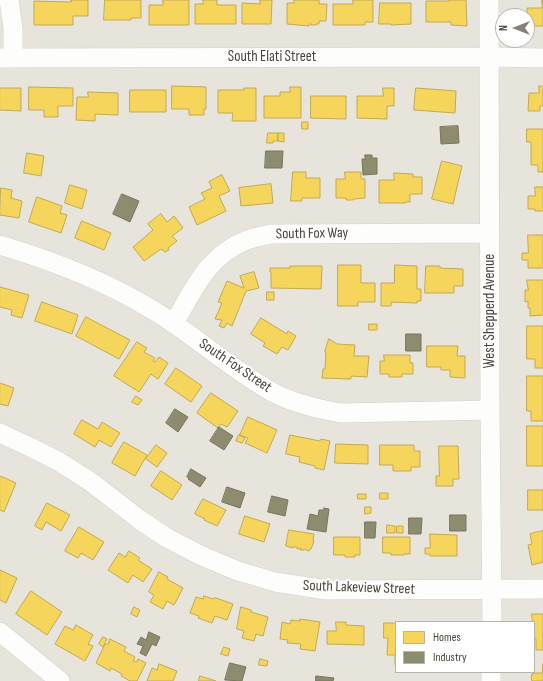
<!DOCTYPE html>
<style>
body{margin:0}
#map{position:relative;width:543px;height:681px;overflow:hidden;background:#f4f2ee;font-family:"Sofia Sans Condensed",sans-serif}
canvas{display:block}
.legend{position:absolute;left:395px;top:621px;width:140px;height:52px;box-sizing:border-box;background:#fff;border:1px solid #b7b4b0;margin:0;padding:5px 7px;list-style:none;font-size:12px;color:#4b4439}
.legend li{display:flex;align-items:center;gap:8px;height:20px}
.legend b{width:20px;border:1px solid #b7b4b0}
.north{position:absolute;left:495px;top:8px;width:40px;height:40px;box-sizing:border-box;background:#fff;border:1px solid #b7b4b0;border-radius:50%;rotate:270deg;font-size:11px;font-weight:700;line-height:16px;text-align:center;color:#4b4439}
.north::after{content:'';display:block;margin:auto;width:14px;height:18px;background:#868178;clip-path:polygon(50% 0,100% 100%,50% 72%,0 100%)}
</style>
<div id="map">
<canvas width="543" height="681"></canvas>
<ul class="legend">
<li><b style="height:11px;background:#f6d55c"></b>Homes</li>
<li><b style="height:11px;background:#8c8c6e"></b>Industry</li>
</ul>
<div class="north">N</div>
</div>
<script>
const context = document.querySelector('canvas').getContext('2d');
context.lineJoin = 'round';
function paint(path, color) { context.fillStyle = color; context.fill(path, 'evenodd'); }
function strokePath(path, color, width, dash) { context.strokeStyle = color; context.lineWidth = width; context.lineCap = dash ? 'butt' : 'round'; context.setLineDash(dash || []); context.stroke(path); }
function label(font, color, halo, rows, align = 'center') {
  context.font = font + ' "Sofia Sans Condensed",sans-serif'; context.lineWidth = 4; context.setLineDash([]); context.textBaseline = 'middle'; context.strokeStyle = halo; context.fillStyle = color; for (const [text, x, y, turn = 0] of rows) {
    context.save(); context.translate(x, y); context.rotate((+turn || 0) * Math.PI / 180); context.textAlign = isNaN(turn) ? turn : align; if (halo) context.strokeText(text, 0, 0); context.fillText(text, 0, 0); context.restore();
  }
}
paint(new Path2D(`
 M0 0H543V681H0ZM503 16H527V40H503ZM396 622H534V672H396Z`), '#e7e4dc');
const homes = new Path2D(`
 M71 0H88V16H73V25H34V1L71 2Z
 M105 0H141V18H131V20H104Z
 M163 0H189V25H149V5H163Z
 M203 0H217V5H236V24H195V4H203Z
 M260 0H272L271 24H242V3L260 4Z
 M294 0H319V4H327L326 21H319V24H316V25H311V24H309V26L287 24V3H294Z
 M353 0H373V22H365V25H333V4H353Z
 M449 0H466L467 26 451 25V22H426V1H449Z
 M542 0H543V26H527V8H542Z
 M380 3H411V24L391 25V24H379Z
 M172 86 206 87V109H204V115H189V109H172Z
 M539 86H543V106H540V111H528L529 93H539Z
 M29 87 73 88V106H58V117H44V110H29Z
 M290 87H301V118H264V96H280V92H290Z
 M0 88H21V111L0 110Z
 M244 88H256V121H232L233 113H218V90H244Z
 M383 88H394V106H387V119L357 118V96H383Z
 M416 88 456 91 455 113 414 110Z
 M130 90H166V112H130Z
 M88 92 118 93V115L95 114V121L76 120 77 97H88Z
 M311 96H346V119L311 118Z
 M302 122H308V129H302Z
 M527 129H543V172H538V165H531V142H527Z
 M268 133H278V141H273V143H267Z
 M278 133H284V142L278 141Z
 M27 153 44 156 41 176 24 173Z
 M442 161 462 166 453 204 432 199Z
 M293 172H306V178H320V198H302V201H291Z
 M345 172H361V179H365V198L353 199V200H346V198H336V179H345Z
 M394 173 413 174V177H422V194H410V202H405V203H379V180H394Z
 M222 175 230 191 219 196 226 211 197 225 189 207 205 199 201 193 212 188 209 182Z
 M271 184 273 203 241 206 239 188Z
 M70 185 87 190 82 209 65 203Z
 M535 187H543V211H535V209H528V196H535Z
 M1 188 12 190 11 198 22 201 19 218 0 215Z
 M37 197 62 206 60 213 67 215 61 233 29 222Z
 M161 214 167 222 174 216 183 228 172 236 177 241 168 248 169 250 165 252 161 249 144 261 133 247 153 230 148 224Z
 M82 221 111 233 104 250 75 238Z
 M528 235H543V268H528V260H522V253H528Z
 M338 265H361V283H375V302H358V306H338Z
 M395 265 417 266V289H421V301H417V303L391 302V306H381V283H394Z
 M290 266H322L321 289 271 288V272H270V268H290Z
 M426 266H440V268L463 269V286H454V293H425Z
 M254 272 259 288 246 291 232 326 227 323 224 328 219 326 222 320 215 319 222 303 218 302 227 281 244 288 240 276Z
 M527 280H543V315L530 316V308H528V301L525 302V290H528Z
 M0 287 29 295 22 318 11 315 12 310 0 307Z
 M267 292H274V300H267Z
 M42 302 78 315 72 334 35 321Z
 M86 317 130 340 119 359 76 336Z
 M261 318 287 334 288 331 296 336 288 350 282 347 277 354 263 346 265 343 251 334Z
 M369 324H377V330H369Z
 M527 326H543V368H535V359H527Z
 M329 339 337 344 355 345 354 356H369L367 377 351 376V379L322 378 323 369H325L326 352H325Z
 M137 342 147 348 144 352 155 358 153 361 155 362 159 357 168 363 158 379 151 374 139 392 114 376Z
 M427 346H458L457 356H465V378L450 377V370H441V367H427Z
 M384 355H410V363H413V374H402V377H389V374H380V361H384Z
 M176 368 202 386 191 402 165 384Z
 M527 376H543V421H531V411H527Z
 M0 383 14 388 8 406 0 404Z
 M211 393 238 411 227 427 221 424 218 428 197 413Z
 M136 396 142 400 138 405 132 402Z
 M248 417 277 430 267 453 245 443 248 438 240 435Z
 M82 420 98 429 102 422 120 433 111 447 99 440 95 447 74 434Z
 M527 426H543V466H527Z
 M239 435 245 438 242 443 236 441Z
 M290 435 320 441 321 439 330 441 324 470 315 468V466L299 462 300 457 286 454Z
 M124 442 147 455 135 476 112 463Z
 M336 444 368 445V464L335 463Z
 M156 445 167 453 157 467 146 459Z
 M380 445H414V451H420V467H411V471H393V465H380Z
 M439 446H458L459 479H453V486H436V476H439Z
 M161 471 182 485 172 500 151 486Z
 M0 476 16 483 4 512 0 510Z
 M528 490H543V510H528Z
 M380 493H388V499H380Z
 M358 494H366V499H358Z
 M203 499 226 510 217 526 204 520 205 519 195 514Z
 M47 503 70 515 61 531 46 522 42 530 35 526Z
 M365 507H371V513L365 514Z
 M245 516 270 524 264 542 239 534Z
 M387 525 395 526V533H387Z
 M397 526H403V533H397Z
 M79 527 104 542 93 560 81 553 78 558 65 551Z
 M289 530 314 534 313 541H314L311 549H310L309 551 304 549V550H300L301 548 297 549V547H293V548L286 546Z
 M543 531V562L532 565 528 545 532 544 530 534Z
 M430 534 457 535V556H430V554H425V548H430Z
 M334 537H360V555H355V557H345V555H334Z
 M383 537H410V554H404V555H391V553H383Z
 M129 551 140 558 138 560 152 569 143 582 133 575 128 583 108 570 119 553 125 557Z
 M0 570 17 578 6 603 0 600Z
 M159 572 168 577 167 579 183 588 174 605 167 601 163 609 150 602 154 595 149 592Z
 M31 591 62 612 47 635 16 614Z
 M204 596 213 599 214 598H216L233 604 227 620 215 616 212 623 198 618 199 616 190 613 196 597 203 599Z
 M134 607 140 610 137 617 131 614Z
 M241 607 251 610V612L268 617 263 636 256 634 254 641 242 638 244 631 237 629Z
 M532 614H543V650H536V639H534V622H529H532Z
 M300 619 320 622 315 651 300 649 301 644 287 643 288 640 280 639 282 622 290 624 291 620 300 621Z
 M336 622H346V625L364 626V645L327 644V631H336Z
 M384 623H396V665H395V655H387L388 638H384Z
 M76 625 93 635 88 644 93 646 85 661 55 644 65 626 73 630Z
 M103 637 107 639 103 647 99 644Z
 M110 639 126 647 124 651 135 657 133 661 137 662 138 659 146 663 137 681H130L121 676 122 674 111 668 110 671 96 663 105 644H108Z
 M224 647 230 649 228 656 221 654Z
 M260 659 268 661 267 666 259 665Z
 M159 664 177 671 173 681H147L152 668 157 670Z
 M543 664V681H532L531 678 532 674 535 673H542Z
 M200 676 216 681H199Z`);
paint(homes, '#f6d55c');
strokePath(homes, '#c3aa52', 1);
const industry = new Path2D(`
 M458 126 459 143 441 144 440 127Z
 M266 151H283L282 168H265Z
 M365 155H372V158H377V174L363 175 362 159H365Z
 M122 194 139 201 130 222 113 214Z
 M406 334H421V351H406Z
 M175 409 188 417 178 432 166 423Z
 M219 427 233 436 224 450 210 441Z
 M191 469 206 478 200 487 188 479 189 478 187 477Z
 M227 487 245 493 240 508 222 502Z
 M272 496 288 500 285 516 268 512Z
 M324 508 329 509 326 532 307 529 310 514 318 516 319 510H324Z
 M450 515H466V531H450Z
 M409 518H422L421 534H409Z
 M365 522H376L375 538H365Z
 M149 632 160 637 156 646 152 644 146 656 140 653 143 646 137 644 141 637 146 640Z
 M230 663 246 667 242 681 225 680Z
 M316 676 334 678 333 681H316Z`);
paint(industry, '#8c8c6e');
strokePath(industry, '#78765e', 1);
const minor = new Path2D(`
 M9 0 13 28V58
 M489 0 490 410 492 622
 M0 58 489 57 543 58
 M0 245C54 261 108 282 156 312 197 337 232 370 274 393 295 404 318 409 341 413L490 410
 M174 323C194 289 208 255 247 240 255 237 263 236 271 234L490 233
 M0 433 30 447 58 461 91 482 140 520 167 538 202 556 238 571 275 582 327 590 543 589
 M0 632 60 681
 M491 681V672`);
strokePath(minor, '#d2d0cb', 20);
strokePath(minor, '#fdfdfc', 19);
label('15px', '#4b4439', '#fff', [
 ["South Elati Street",272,57],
 ["South Fox Way",312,234,-1],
 ["West Shepperd Avenue",490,311,-90],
 ["South Fox Street",235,366,34],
 ["South Lakeview Street",359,588,2]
]);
</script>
